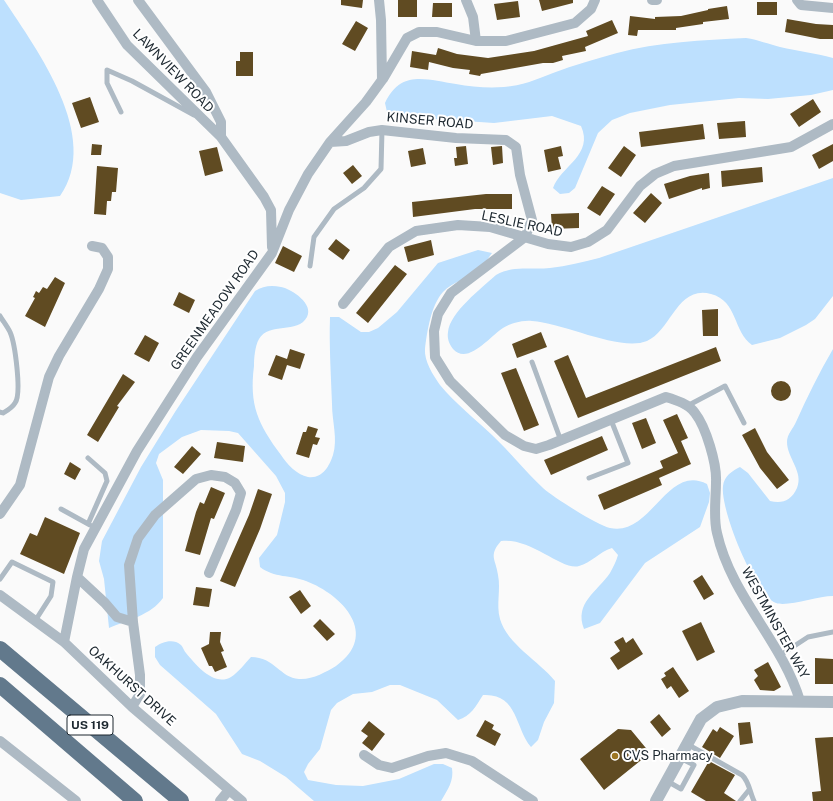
<!DOCTYPE html>
<style>
body{margin:0}
canvas{display:block;background:#fafafa}
</style>
<canvas width="833" height="801"></canvas>
<script>
const context = document.querySelector('canvas').getContext('2d');
context.lineJoin = 'round';
function paint(path, color) { context.fillStyle = color; context.fill(path, 'evenodd'); }
function strokePath(path, color, width, dash) { context.strokeStyle = color; context.lineWidth = width; context.lineCap = dash ? 'butt' : 'round'; context.setLineDash(dash || []); context.stroke(path); }
function label(font, color, halo, rows, align = 'center') {
  context.font = font + ' "Public Sans",sans-serif'; context.lineWidth = 4; context.setLineDash([]); context.textBaseline = 'middle'; context.strokeStyle = halo; context.fillStyle = color; for (const [text, x, y, turn = 0] of rows) {
    context.save(); context.translate(x, y); context.rotate((+turn || 0) * Math.PI / 180); context.textAlign = isNaN(turn) ? turn : align; if (halo) context.strokeText(text, 0, 0); context.fillText(text, 0, 0); context.restore();
  }
}
paint(new Path2D(`
 M0 0H4C37 50 102 137 60 196L21 200 0 193Z
 M746 38C759 40 768 44 780 47 798 51 815 53 833 58V90L811 95 768 99 739 98 670 105 630 113 612 120 598 133 575 188 569 193 560 194 553 188C561 166 594 155 581 126L552 116 494 123 406 117 387 112 385 103C401 69 427 80 456 84 471 87 488 88 504 87 521 86 538 79 553 73 574 65 596 59 617 53 658 42 703 40 746 38Z
 M833 178V296L815 319 806 325 780 338 752 345C733 332 738 301 711 294 677 285 671 331 647 341 620 352 564 323 532 321 523 320 511 323 503 328 491 335 468 366 453 349 449 344 447 338 448 332 450 312 482 288 496 275 513 265 531 270 550 268 567 266 583 262 599 258Z
 M478 250 492 253C488 258 484 266 479 270 469 279 453 281 443 292 431 305 427 332 425 349 424 361 433 375 440 385 455 403 475 419 492 435 510 452 525 471 543 488 553 497 597 525 610 528 651 537 667 463 707 484L710 493 709 502 700 527 645 563 600 623 584 629C574 603 597 592 610 573 613 567 616 562 618 555L612 548C599 552 591 563 579 566 562 571 531 537 501 541 488 556 496 559 498 575 501 590 496 604 500 619 507 644 539 661 555 681L554 703 544 722 538 740 531 747C515 728 518 693 483 695 476 706 471 716 458 720L437 700 400 685H390L372 692 353 694 337 703 331 710 320 749 308 764 304 772 308 780 336 785 363 786 399 779 434 764H443L452 768C454 781 448 789 441 801H314L286 777 260 761 242 754 216 714 160 665 155 657V647C162 642 173 638 181 645 183 647 184 651 186 653 196 665 214 687 231 677 239 672 245 663 251 657 275 657 280 678 299 679 312 680 326 672 336 666 380 635 343 595 306 581 291 575 274 578 260 567L259 558 277 535 285 502V493L276 476 238 433 229 431 201 430 182 437 159 454 156 463 163 480V598C151 615 128 620 109 628L104 579 99 561 102 541 141 467 175 412 255 291C263 286 271 285 281 287 292 289 314 304 307 317 298 334 269 322 259 339 255 346 254 358 254 366 249 405 258 424 281 455 287 464 297 475 308 477 322 479 329 467 333 455 338 439 332 421 332 404 331 375 329 345 330 317H339L361 332H369L378 328 397 312 438 263Z
 M833 349V596C817 596 788 607 776 603 754 594 720 509 723 486 724 476 732 471 740 467L748 473 770 501C782 504 791 501 797 488 804 472 787 458 787 442 787 434 793 429 796 422 807 397 819 373 833 349Z`), '#bde0fe');
paint(new Path2D(`
 M341 0H363L362 8 341 5Z
 M398 0H417V17H398Z
 M539 0H573V3L542 11Z
 M518 1 520 17 497 20 494 4Z
 M757 2H777V15H757Z
 M433 3H452V17H432Z
 M727 6 729 19 703 22V24L676 28V30H638L637 36 628 35 630 16 655 19V17L681 16 708 10V9Z
 M787 19 816 24 833 25V39H820L785 32Z
 M612 20 618 33 585 47 586 51 562 56 563 60 553 63H543L481 74 480 76 469 74 470 70 453 68 429 62 428 70 410 67 412 51 436 55 438 48 457 54 488 58 534 51 588 36 586 31Z
 M356 21 368 28 355 51 342 44Z
 M240 52H253V76H236V61H240Z
 M90 97 99 122 81 128 72 103Z
 M813 99 821 112 799 127 790 114Z
 M745 121 746 137 719 139 717 123Z
 M703 124 705 139 641 147 639 132Z
 M92 144 102 145 101 155H91Z
 M833 144V161L819 169 812 155Z
 M466 146 468 164 455 166 454 158H457L456 147Z
 M502 146 503 163 493 165 491 147Z
 M561 146 563 156 558 157 561 169 548 172 544 150Z
 M624 146 636 155 621 177 608 168Z
 M217 147 223 171 205 176 199 151Z
 M423 148 426 164 411 167 408 151Z
 M353 165 362 176 352 184 343 173Z
 M97 166 118 168 116 192H112L111 201H107L106 215 94 214Z
 M762 167 763 182 722 187 721 171Z
 M709 173 710 188 702 190V188L669 199 664 184 690 176Z
 M602 186 615 194 600 216 587 208Z
 M651 193 662 203 645 223 633 213Z
 M486 194H512V209H475L413 217 412 202Z
 M579 213V228L552 229 551 214Z
 M336 239 350 250 343 260 328 249Z
 M431 240 434 255 408 262 404 247Z
 M283 246 302 256 294 272 275 263Z
 M395 265 407 274 368 323 356 313Z
 M55 277 65 283 45 327 25 316 35 298 33 297 36 291 39 293 43 287 47 289Z
 M179 292 195 300 189 313 173 305Z
 M718 309V336H703L702 310Z
 M541 332 547 347 517 358 512 344Z
 M145 335 159 343 149 362 134 354Z
 M716 347 721 361 578 418 554 361 568 355 586 398Z
 M290 349 305 354 300 369 287 365 282 380 268 375 276 355 287 359Z
 M516 368 539 425 524 431 501 373Z
 M123 374 135 382 117 406 119 407 98 442 87 435Z
 M771 391a10 10 0 1 1 20 0a10 10 0 1 1-20 0Z
 M677 414 688 438 681 441 691 464 659 478 662 485 604 510 598 495 663 468 660 461 678 453 663 420Z
 M646 418 656 443 642 449 632 423Z
 M308 426 318 429 315 437 320 438 317 445 313 444 309 458 296 454 303 432H306Z
 M755 428 767 452 789 480 777 489 760 468 742 435Z
 M602 436 608 450 551 475 544 460Z
 M217 442 245 446 243 462 214 458Z
 M192 446 201 454 183 474 174 467Z
 M70 462 81 469 75 480 64 474Z
 M211 487 225 493 214 519 211 518 200 555 185 551 196 512 200 502 204 504Z
 M258 489 272 494 260 529 235 587 220 581 249 515Z
 M45 517 80 533 64 574 20 554 30 533 37 536Z
 M702 575 714 594 704 600 693 581Z
 M196 587 212 589 209 607 193 605Z
 M300 590 311 606 301 614 289 597Z
 M320 619 335 634 327 641 313 626Z
 M701 622 715 652 697 661 682 631Z
 M210 632H221L220 642 224 651 221 652 227 667 215 672 212 666H209L201 648 209 644Z
 M623 637 626 643 633 638 643 654 618 670 610 658 620 651 614 642Z
 M815 658 833 659V684H815Z
 M768 662 781 687 774 691 760 690 754 680 758 676 754 670Z
 M673 667 689 691 679 698 671 686 667 689 661 679 666 676 664 673Z
 M659 714 671 729 662 737 650 722Z
 M485 720 494 725 492 729 501 734 495 746 476 736Z
 M369 721 385 734 372 751 362 743 368 736 361 731Z
 M750 722 753 743 740 745 738 723Z
 M720 727 734 736 720 758 702 747 713 729 717 732Z
 M618 729 631 730 650 753 604 790 580 759Z
 M833 737V801H813L812 792 821 791 815 738Z
 M709 761 735 775 724 793 736 801H706L691 792Z`), '#604b22');
strokePath(new Path2D(`
 M121 112 107 83V70L132 81 194 115
 M310 266 314 237 334 209 364 188 381 169 382 130
 M0 316C3 321 7 326 10 332 15 343 22 394 15 403 12 408 8 410 3 413L0 412
 M532 362 561 441
 M687 406 725 386 744 423
 M589 478 628 463 611 420
 M61 509 90 525
 M88 524 107 481 105 473 88 458
 M0 579 12 562 53 582 51 596 35 621
 M779 656 808 637 833 632
 M687 744 742 775C749 781 750 793 754 801
 M667 781 681 789 694 765 680 758
 M740 801 749 790`), '#aebac4', 5);
strokePath(new Path2D(`
 M97 0 127 45 221 137 264 197 271 210 272 247
 M138 0 206 92 221 122V137
 M466 0 473 17 476 41
 M652 0H657
 M797 0 801 5 833 8
 M383 79 407 38 419 32H437L476 41H506L575 23 591 9 595 0
 M330 142 346 141 369 132 382 130 456 138 506 140 516 147 520 175 532 220 525 237 451 293 438 314 434 331 435 357 450 381 505 435 524 446 536 449 549 445 666 397C676 400 689 404 695 413 706 427 717 464 716 482 716 499 713 517 717 533 731 596 782 641 800 701
 M343 304 389 247 416 231 458 225 490 227 548 244 571 247 588 242 607 230 640 186 655 174 674 166 791 147 833 124
 M0 514 20 485 49 377 59 356 99 289 108 269V257L102 248 92 246
 M77 577 105 603 117 617 133 622
 M0 595 64 642 132 707 242 801
 M64 642 77 577 84 549 137 451 197 357 272 253 289 210 308 174 330 142 366 102 382 80 381 20 379 0
 M132 707 140 694V675L133 622 129 565 138 538 155 515 196 479 211 475 225 477 235 483 241 493 236 510 209 573
 M0 741 76 801
 M364 755 379 765 392 768 428 756 446 753 472 761 533 801
 M220 801 229 790`), '#aebac4', 10);
strokePath(new Path2D(`
 M656 801 701 719 717 707 742 701 833 702`), '#aebac4', 12);
strokePath(new Path2D(`
 M0 649 181 801
 M0 685 135 801`), '#62798c', 16);
for (const [x, y, r, color] of [
 [615,756,4,"#9d7623"]
]) { const dot = new Path2D(); dot.arc(x, y, r, 0, 2 * Math.PI); context.fillStyle = color; context.fill(dot); strokePath(dot, '#fff', 1.5); }
for (const [x, y, w] of [
 [90,725,46]
]) { const box = new Path2D(); box.roundRect(x - w / 2, y - 10, w, 20, 3); context.fillStyle = '#fff'; context.fill(box); strokePath(box, '#1c272f', 1); }
label('bold 12px', '#1c272f', null, [
 ["US 119",90,725]
]);
label('13px', '#1c272f', '#fff', [
 ["LAWNVIEW ROAD",173,71,46],
 ["KINSER ROAD",430,121,5],
 ["LESLIE ROAD",522,224,12],
 ["GREENMEADOW ROAD",215,310,-55],
 ["WESTMINSTER WAY",775,623,61],
 ["OAKHURST DRIVE",132,686,42]
]);
label('13px', '#1c272f', '#fff', [
 ["CVS Pharmacy",623,756]
], 'left');
</script>
